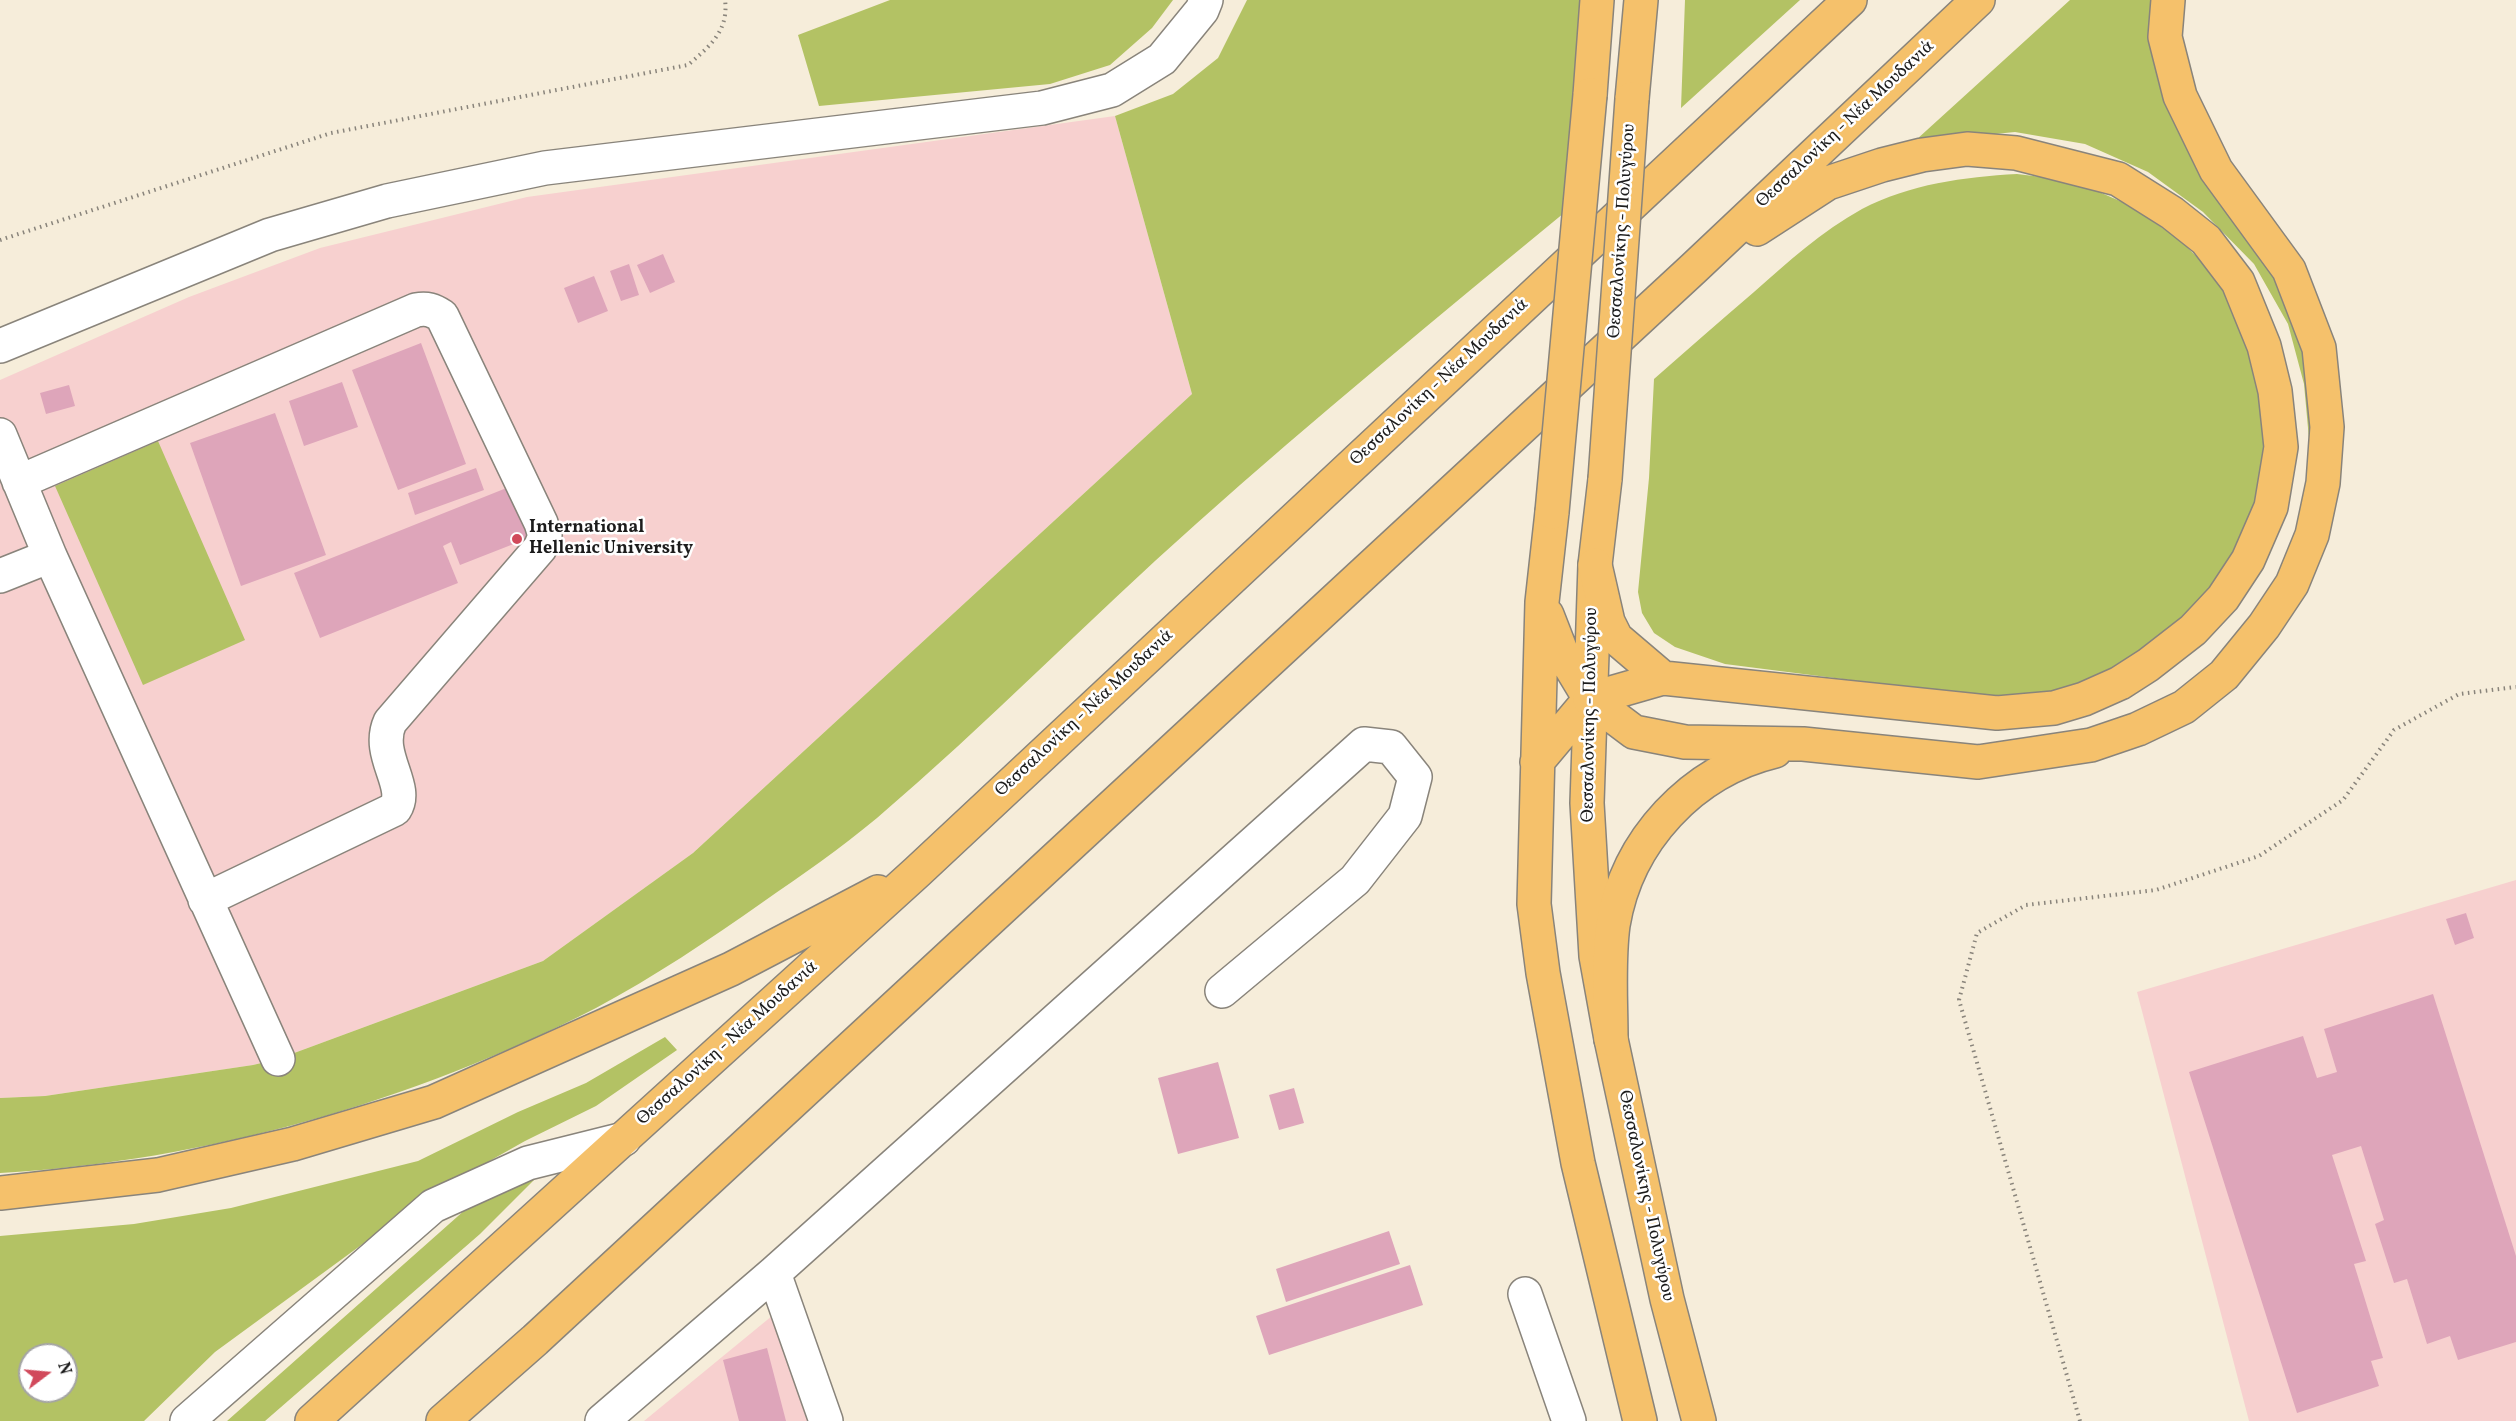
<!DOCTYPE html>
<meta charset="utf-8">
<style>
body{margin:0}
#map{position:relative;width:2516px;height:1421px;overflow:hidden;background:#f6edda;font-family:Vollkorn,serif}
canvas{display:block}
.north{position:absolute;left:18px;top:1343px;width:60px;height:60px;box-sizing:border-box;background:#fff;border:2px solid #a4a4a4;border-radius:50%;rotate:74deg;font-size:16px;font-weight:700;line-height:24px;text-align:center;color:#1c1c1c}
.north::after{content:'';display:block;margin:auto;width:21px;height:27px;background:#d1495b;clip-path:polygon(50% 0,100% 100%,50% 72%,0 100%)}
</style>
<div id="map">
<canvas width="2516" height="1421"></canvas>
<div class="north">N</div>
</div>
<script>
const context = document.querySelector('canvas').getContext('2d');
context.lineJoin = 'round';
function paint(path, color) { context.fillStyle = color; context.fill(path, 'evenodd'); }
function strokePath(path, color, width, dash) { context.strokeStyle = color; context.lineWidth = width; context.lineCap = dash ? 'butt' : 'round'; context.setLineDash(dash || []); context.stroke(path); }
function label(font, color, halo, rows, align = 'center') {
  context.font = font + ' Vollkorn,serif'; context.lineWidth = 5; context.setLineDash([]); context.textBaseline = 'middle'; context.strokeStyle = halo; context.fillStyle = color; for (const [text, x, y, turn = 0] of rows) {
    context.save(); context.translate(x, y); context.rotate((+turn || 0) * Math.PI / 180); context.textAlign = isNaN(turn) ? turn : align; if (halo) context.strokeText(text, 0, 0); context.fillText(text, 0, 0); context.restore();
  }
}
paint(new Path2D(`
 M1115 116 1192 394 693 853 543 961 278 1059 253 1065 45 1096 0 1098V380L189 297 320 248 527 197Z
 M2516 880V1421H2249L2137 992Z
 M778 1311 814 1421H644Z`), '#f7d0cf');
paint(new Path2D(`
 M890 0H1173L1152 28 1110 65 1050 84 819 106 798 35Z
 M1247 0H1584L1564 213C1440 315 1316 417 1196 524 1088 620 987 724 877 818 841 848 802 875 763 902 709 940 654 977 596 1008 412 1102 207 1161 0 1173V1098L45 1096 253 1065 278 1059 543 961 693 853 1192 394 1115 116 1173 94 1218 58Z
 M1685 0H1800L1681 108Z
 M2070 0H2164L2169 83 2302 319 2326 439H2309L2304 384 2288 324 2254 264 2203 212 2148 172 2085 144 2015 132 1954 138 1905 150Z
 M2017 174 2074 181 2129 205 2180 240 2225 285 2255 338 2273 441 2256 541 2164 654 2055 694 2008 697 1905 687 1725 664 1675 647 1654 633 1642 613 1638 592 1649 478 1654 379C1687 350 1720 321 1754 292 1788 262 1822 231 1862 209 1910 184 1964 177 2017 174Z
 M158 441 245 640 143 685 55 486Z
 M665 1037 677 1050 596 1106 525 1141 431 1194 215 1352 144 1421H0V1236L134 1224 231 1208 418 1161 518 1112 586 1083ZM30 1355H66V1391H30Z
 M537 1177 480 1234 265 1421H227L466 1209Z`), '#b3c264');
paint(new Path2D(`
 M663 254 675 282 650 293 637 265Z
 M629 264 639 295 621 301 610 271Z
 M594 276 608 311 578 323 564 288Z
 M421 343 466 464 398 490 352 370Z
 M342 382 358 427 304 446 289 401Z
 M69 385 75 406 46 414 40 393Z
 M275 413 326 555 241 586 190 443Z
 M476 468 484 490 415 515 408 493Z
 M514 485 534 536 460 565 451 542 443 546 458 583 320 638 294 573Z
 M2466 913 2474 938 2455 945 2446 919Z
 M2433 994 2516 1256V1342L2458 1360 2450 1336 2427 1344 2407 1279 2394 1283 2375 1224 2384 1220 2361 1146 2332 1155 2366 1261 2354 1264 2383 1358 2371 1361 2379 1386 2297 1413 2189 1072 2303 1036 2317 1078 2337 1072 2324 1029Z
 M1218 1062 1239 1138 1178 1154 1158 1078Z
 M1294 1088 1304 1123 1279 1130 1269 1095Z
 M1389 1231 1400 1264 1286 1302 1276 1269Z
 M1410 1265 1423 1305 1269 1355 1256 1316Z
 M767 1348 786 1421H739L723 1360Z`), '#dea5ba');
const minor = new Path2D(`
 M0 346 270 235 387 201 545 168 1042 108 1112 90 1162 59 1202 10 1206 0
 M0 435 50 556 278 1059
 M19 482 416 310C427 308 433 310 442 316L541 523 545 536 540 548 390 722C375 755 410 786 395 809L205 900
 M0 576 50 556
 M774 1273 1364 744 1391 747 1415 777 1405 816 1355 880 1222 991
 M1525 1294 1569 1421
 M187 1421 433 1206 528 1163 624 1139
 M602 1421 774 1273 826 1421`);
const major = new Path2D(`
 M1590 95 1597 0
 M1632 99 1641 0
 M1605 479 1595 565 1587 803 1596 956 1611 1039 1667 1299 1699 1421
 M1552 512 1542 602 1534 904 1543 973 1578 1163 1640 1421
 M1547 615 1561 651 1590 699
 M1537 762 1590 699`);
const highway = new Path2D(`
 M1595 565 1608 622 1616 638 1663 678
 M1590 699 1663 678 1997 713 2054 708 2084 699 2120 683 2148 665 2193 630 2223 598 2248 560 2271 507 2281 447 2275 391 2264 346 2238 282 2206 240 2172 213 2118 179 2016 153 1967 149 1922 155 1882 165 1828 183 1757 229
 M1590 699 1634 732 1685 742 1803 744 1978 762 2091 745 2138 729 2184 707 2224 675 2264 626 2292 584 2312 535 2323 483 2327 427 2319 348 2289 270 2216 170 2180 96 2165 37 2168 0
 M1611 1039C1611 1002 1608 962 1613 925 1627 840 1692 771 1775 751
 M0 1193 158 1175 293 1144 434 1102 731 969 878 892
 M312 1421 917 872 1850 0
 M443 1421 535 1340 1694 268 1978 0`);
strokePath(minor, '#89847b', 36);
strokePath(major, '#89847b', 36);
strokePath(highway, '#89847b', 36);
strokePath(new Path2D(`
 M0 240 331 133 688 65C709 47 729 31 725 0
 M2080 1421 1959 1000 1977 933 2026 905 2156 890 2259 856 2343 800 2394 730 2459 694 2516 687`), '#89847b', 4, [1.5, 4.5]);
strokePath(minor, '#fff', 33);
strokePath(major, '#f5c16b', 33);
strokePath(highway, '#f5c16b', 33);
const majorBridge = new Path2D(`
 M1605 479 1632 99
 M1552 512 1590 95`);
strokePath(majorBridge, '#89847b', 36, []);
strokePath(majorBridge, '#f5c16b', 33);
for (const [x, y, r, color] of [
 [517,539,6,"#d1495b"]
]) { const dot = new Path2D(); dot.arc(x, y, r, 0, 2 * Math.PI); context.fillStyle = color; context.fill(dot); strokePath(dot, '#fff', 2); }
label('18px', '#1c1c1c', '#fff', [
 ["Θεσσαλονίκη - Νέα Μουδανιά",1846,125,-43],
 ["Θεσσαλονίκης - Πολυγύρου",1623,231,-86],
 ["Θεσσαλονίκη - Νέα Μουδανιά",1440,383,-43],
 ["Θεσσαλονίκη - Νέα Μουδανιά",1085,714,-43],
 ["Θεσσαλονίκης - Πολυγύρου",1591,715,-89],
 ["Θεσσαλονίκη - Νέα Μουδανιά",728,1044,-42],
 ["Θεσσαλονίκης - Πολυγύρου",1645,1196,78]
]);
label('bold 18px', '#1c1c1c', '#fff', [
 ["International",529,529],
 ["Hellenic University",529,550]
], 'left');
</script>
